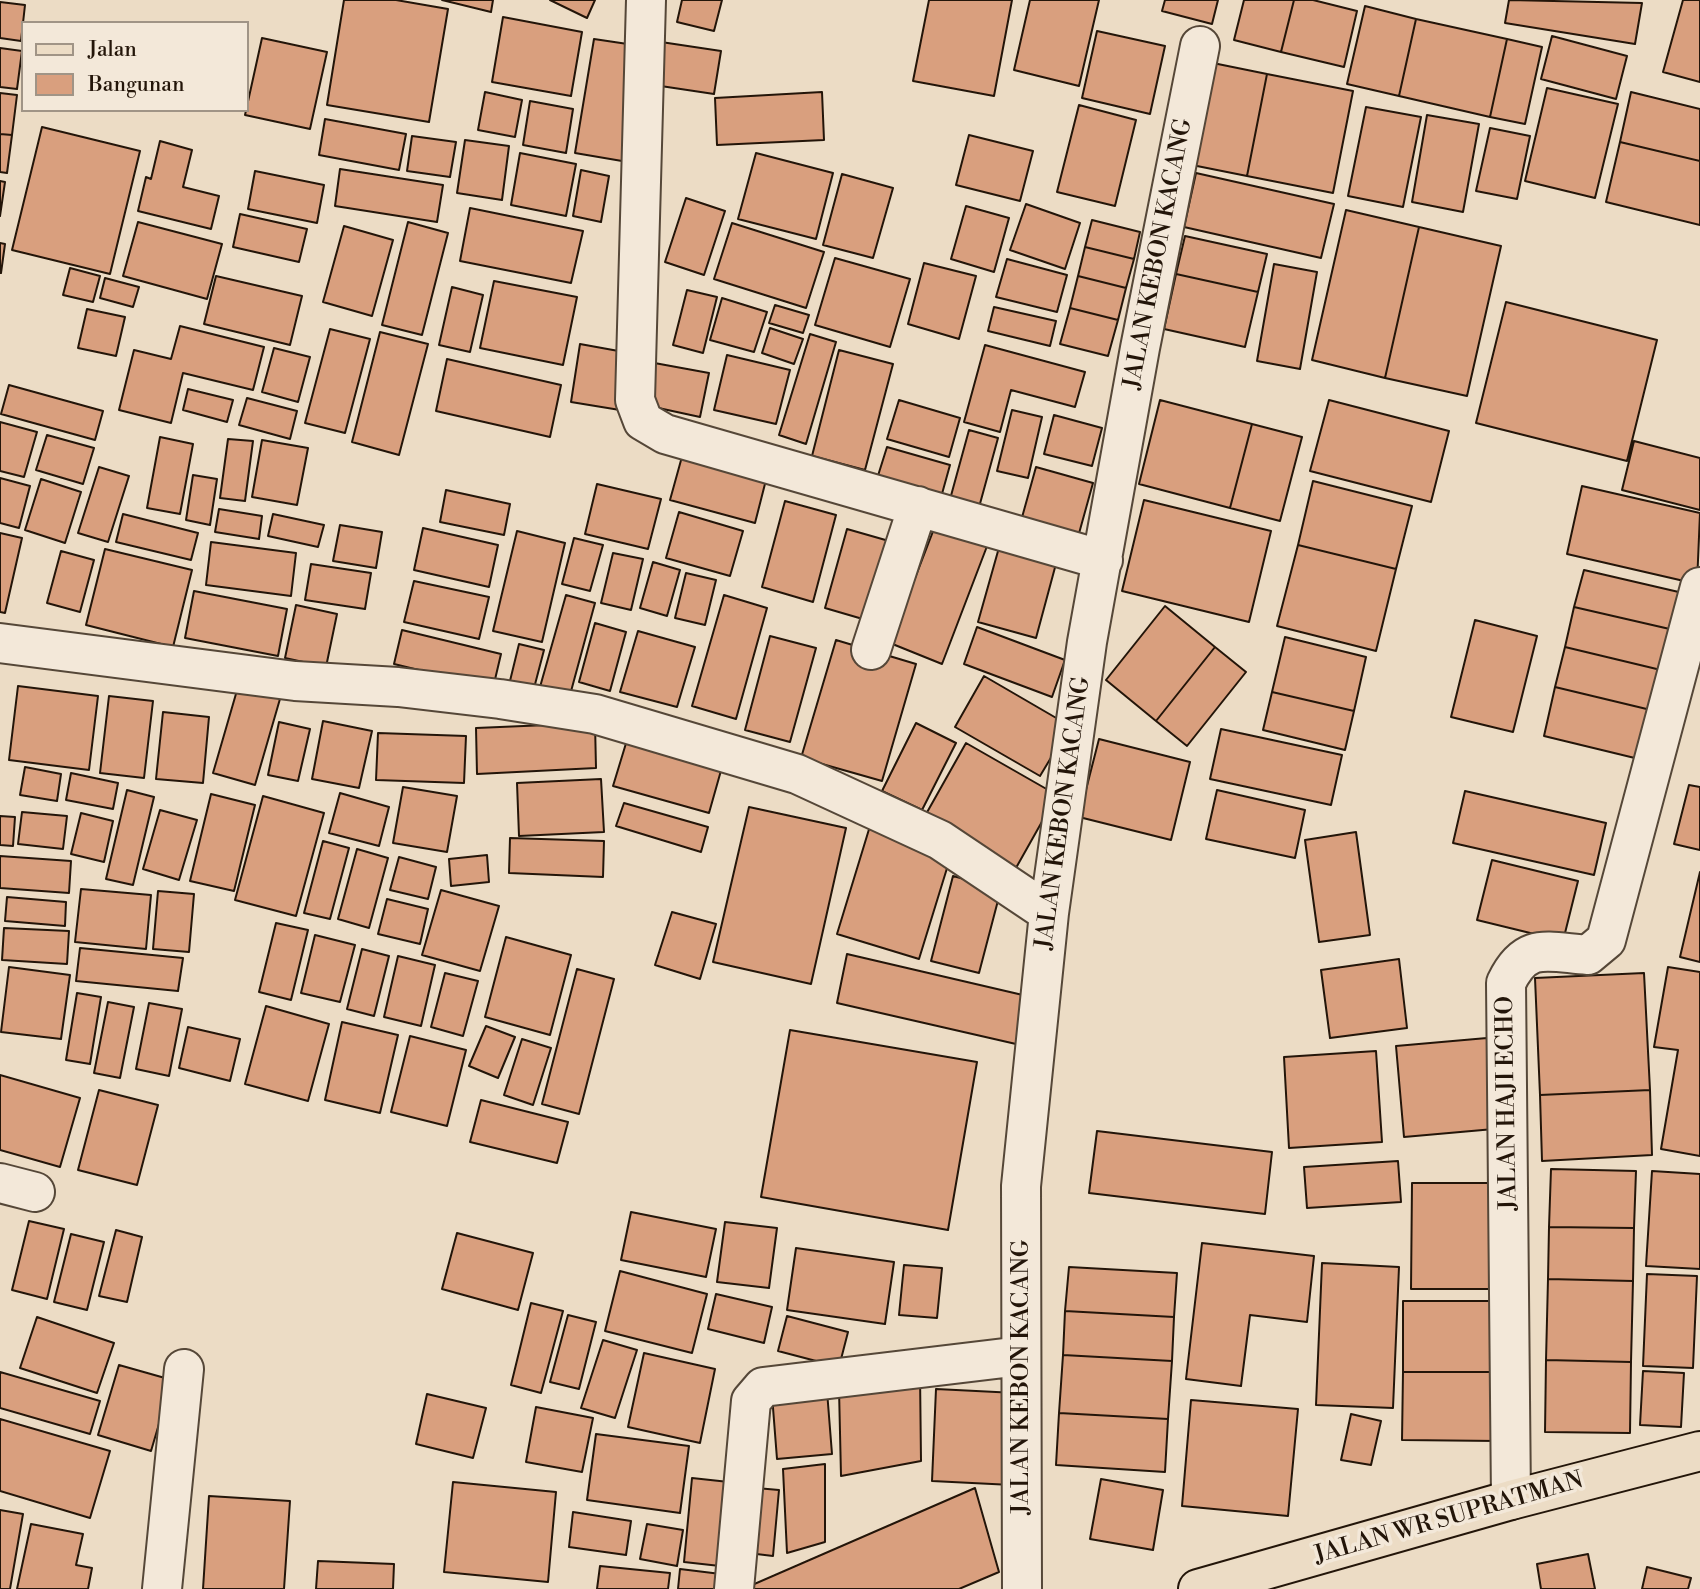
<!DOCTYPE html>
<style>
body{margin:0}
#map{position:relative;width:1700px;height:1589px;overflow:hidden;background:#ecdcc5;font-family:"Libre Bodoni",serif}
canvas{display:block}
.legend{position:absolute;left:21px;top:21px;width:228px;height:91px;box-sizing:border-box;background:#f3e8d9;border:2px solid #a09486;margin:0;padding:9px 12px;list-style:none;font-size:21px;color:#231509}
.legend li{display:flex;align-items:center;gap:14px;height:35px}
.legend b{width:35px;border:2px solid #a09486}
</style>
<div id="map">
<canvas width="1700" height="1589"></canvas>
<ul class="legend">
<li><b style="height:9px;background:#ecdcc5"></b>Jalan</li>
<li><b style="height:19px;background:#d99f7e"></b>Bangunan</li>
</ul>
</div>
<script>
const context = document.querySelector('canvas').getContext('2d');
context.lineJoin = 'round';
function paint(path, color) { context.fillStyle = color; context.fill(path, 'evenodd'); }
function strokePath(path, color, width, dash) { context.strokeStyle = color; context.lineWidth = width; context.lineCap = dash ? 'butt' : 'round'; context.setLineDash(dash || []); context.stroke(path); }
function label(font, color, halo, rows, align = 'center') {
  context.font = font + ' "Libre Bodoni",serif'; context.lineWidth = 7; context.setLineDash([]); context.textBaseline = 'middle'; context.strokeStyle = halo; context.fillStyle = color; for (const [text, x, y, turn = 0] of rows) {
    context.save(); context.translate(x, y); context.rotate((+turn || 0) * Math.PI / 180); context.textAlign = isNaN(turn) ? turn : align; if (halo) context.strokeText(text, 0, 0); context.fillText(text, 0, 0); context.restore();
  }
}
const building = new Path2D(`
 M344 0H396L448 9 429 122 327 105Z
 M442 0H493L491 12Z
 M550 0H595L587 18Z
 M682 0H722L714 31 677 22Z
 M929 0H1012L994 96 913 81Z
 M1030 0H1099L1079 86 1014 70Z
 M1165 0H1218L1212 24 1162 11Z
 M1244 0H1294L1281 52 1234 40Z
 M1294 0H1313L1357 11 1344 67 1281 52Z
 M1509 0 1642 3 1635 44 1505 23Z
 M1683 0H1700V82L1663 72Z
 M0 2 25 5 21 41 0 38Z
 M1365 6 1416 19 1399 96 1347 84Z
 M503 17 582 32 571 96 492 82Z
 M1416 19 1507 39 1490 117 1399 96Z
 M1097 31 1165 46 1150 114 1082 98Z
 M1552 36 1627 56 1616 99 1541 79Z
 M262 38 327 52 310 129 245 115Z
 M594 39 641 46 622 161 575 153Z
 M1507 39 1542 47 1525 124 1490 117Z
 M661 42 721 51 714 94 654 85Z
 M0 48 22 51 17 89 0 87Z
 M1208 62 1267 74 1247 176 1187 164Z
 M1267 74 1353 91 1333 193 1247 176Z
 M1547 88 1618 104 1595 198 1525 181Z
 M485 92 522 100 515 137 478 130Z
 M822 92 824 140 717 145 715 98Z
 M1631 92 1700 109V161L1620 142Z
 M0 93 17 95 12 135 0 134Z
 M530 101 573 109 566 153 523 145Z
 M1079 105 1136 120 1115 206 1057 192Z
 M1366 107 1421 117 1403 207 1348 196Z
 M1427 115 1479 124 1463 212 1412 202Z
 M325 119 406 134 399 170 319 155Z
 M42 127 140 151 110 274 12 250Z
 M1490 128 1530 136 1517 199 1476 191Z
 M0 134 12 135 7 173 0 172Z
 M969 135 1033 151 1020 201 956 185Z
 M412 136 456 142 450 177 407 171Z
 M465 140 509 146 502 200 457 193Z
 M160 141 192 150 183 187 219 196 211 229 138 211 146 177 151 179Z
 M1620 142 1700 161V225L1606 202Z
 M520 153 576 164 566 216 511 205Z
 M756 153 833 173 816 239 738 219Z
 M340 169 443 185 437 222 335 206Z
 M581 170 609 176 601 222 573 216Z
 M255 171 324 185 317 223 248 209Z
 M1196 173 1334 204 1321 258 1184 227Z
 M842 174 893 188 873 258 823 245Z
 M0 181 5 182 0 216Z
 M686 198 725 211 704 275 665 262Z
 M1026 204 1080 223 1065 269 1010 250Z
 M966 206 1009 218 994 272 951 259Z
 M470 208 583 231 571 283 460 261Z
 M1346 210 1419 227 1385 378 1312 360Z
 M240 214 307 229 299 262 233 247Z
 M1092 220 1140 232 1134 259 1085 247Z
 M138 222 222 244 207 299 123 276Z
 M408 222 448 233 422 335 382 325Z
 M732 223 824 252 806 308 714 279Z
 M344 226 393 240 372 316 323 302Z
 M1419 227 1501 246 1467 396 1385 378Z
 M1185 236 1267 254 1258 292 1176 274Z
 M0 243 5 244 1 273H0Z
 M1085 247 1134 259 1126 288 1078 276Z
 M835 258 910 279 890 347 815 325Z
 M1007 259 1067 275 1057 312 996 297Z
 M924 263 976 276 959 339 908 324Z
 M1274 264 1317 272 1300 369 1257 361Z
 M70 268 100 276 93 302 63 295Z
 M1176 274 1258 292 1245 347 1164 329Z
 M216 276 302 296 290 345 204 324Z
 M1078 276 1126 288 1118 320 1070 308Z
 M105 278 139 287 133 307 100 298Z
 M494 281 577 297 563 365 480 348Z
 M452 287 483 295 470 352 439 345Z
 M687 290 717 297 703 353 673 345Z
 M722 298 767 312 754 352 710 340Z
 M1506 302 1657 340 1627 461 1476 423Z
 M775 305 809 315 803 333 769 323Z
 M994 307 1056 321 1050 346 988 331Z
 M1070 308 1118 320 1108 356 1060 344Z
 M87 309 125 317 116 356 78 348Z
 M180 326 264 347 253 390 183 373 171 423 119 410 134 350 171 359Z
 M770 328 803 339 794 364 762 353Z
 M330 329 370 339 345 433 305 423Z
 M380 332 428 344 399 455 352 442Z
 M810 334 836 342 806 444 779 435Z
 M580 344 635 354 626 411 571 402Z
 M985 345 1085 372 1075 407 1011 390 1000 432 964 422Z
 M274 348 310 357 298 402 262 392Z
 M839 350 893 364 865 470 812 456Z
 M727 355 790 370 776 424 714 410Z
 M447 359 561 385 550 437 436 411Z
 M649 362 709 373 700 417 640 404Z
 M9 385 103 411 95 440 1 414Z
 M188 389 233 400 227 422 183 410Z
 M247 398 297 411 290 439 239 425Z
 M899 400 960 418 949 457 887 439Z
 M1160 400 1252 424 1230 508 1139 484Z
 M1329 400 1449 431 1431 502 1310 471Z
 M1012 410 1042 417 1028 478 997 471Z
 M1054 415 1102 428 1092 466 1044 454Z
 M0 422 37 432 24 477 0 471Z
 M1252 424 1302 437 1280 521 1230 508Z
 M969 430 998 438 978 511 949 503Z
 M47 435 94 448 83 484 36 470Z
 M160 437 193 444 180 514 147 508Z
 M228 439 253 441 245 501 220 498Z
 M262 440 308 448 297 505 252 497Z
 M1634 441 1700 458V510L1622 490Z
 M887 447 950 465 940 501 876 482Z
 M683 453 767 476 755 523 670 500Z
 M99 467 129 476 108 542 78 533Z
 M1036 467 1093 483 1078 537 1021 521Z
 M193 475 217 479 210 525 186 520Z
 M0 478 30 486 19 528 0 523Z
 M41 479 81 492 65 543 25 530Z
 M1313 481 1412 506 1396 569 1298 545Z
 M597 484 661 499 648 549 585 534Z
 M1582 486 1700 513 1697 584 1567 554Z
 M446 490 510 504 504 535 440 522Z
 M1144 500 1271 531 1249 622 1122 591Z
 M785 501 836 515 813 602 762 587Z
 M219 509 262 516 259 539 215 532Z
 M679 512 743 531 730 576 666 558Z
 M123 514 198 533 191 560 116 542Z
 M273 514 324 525 318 547 268 536Z
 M937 521 989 541 942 664 890 643Z
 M340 525 382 532 376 568 333 561Z
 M423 528 498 545 489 587 414 570Z
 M847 529 896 543 873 622 825 608Z
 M517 531 565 543 542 642 493 631Z
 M0 533 22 538 5 613 0 612Z
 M574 538 603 545 590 591 562 584Z
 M211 542 296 553 291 596 206 585Z
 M1000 544 1057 560 1036 638 978 622Z
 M1298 545 1396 569 1376 651 1277 626Z
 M105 549 192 570 173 647 86 625Z
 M61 551 94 560 80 612 47 603Z
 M613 553 643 559 631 610 601 603Z
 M653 562 680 570 667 616 640 608Z
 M311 564 371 573 365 609 305 600Z
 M1584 570 1683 593 1674 630 1574 607Z
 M686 573 716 580 705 625 675 618Z
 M414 581 489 597 479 639 404 622Z
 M194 591 287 609 278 656 185 638Z
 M566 595 595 603 570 695 540 687Z
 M724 595 767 608 736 719 692 706Z
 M296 605 337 614 326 667 285 658Z
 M1165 606 1215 647 1156 721 1106 680Z
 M1574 607 1674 630 1665 671 1565 647Z
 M1475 620 1537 636 1513 732 1451 717Z
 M595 623 626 632 610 691 579 682Z
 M977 627 1065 660 1052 697 964 664Z
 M402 630 501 654 493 688 394 664Z
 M638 631 695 647 677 707 620 692Z
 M770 636 816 648 790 742 745 730Z
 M1285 637 1366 657 1354 711 1272 692Z
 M836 640 916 664 882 781 801 758Z
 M519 644 544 650 533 692 509 685Z
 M1215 647 1246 672 1187 746 1156 721Z
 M1565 647 1665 671 1655 711 1555 687Z
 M984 676 1070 726 1040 776 955 727Z
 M240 680 282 692 255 785 213 773Z
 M18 686 98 696 89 770 9 760Z
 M1555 687 1655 711 1643 760 1544 736Z
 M1272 692 1354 711 1345 750 1263 730Z
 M109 696 153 701 144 778 100 773Z
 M163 712 209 717 203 783 156 779Z
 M323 721 372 731 359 788 312 779Z
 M279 722 310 729 298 781 268 775Z
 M595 723 596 768 477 774 476 728Z
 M916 723 956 743 922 810 882 791Z
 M1221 729 1342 755 1331 805 1210 779Z
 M378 733 466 736 464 783 376 780Z
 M1099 739 1190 762 1171 840 1079 817Z
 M627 740 722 767 709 813 613 786Z
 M966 743 1057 795 1012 875 921 823Z
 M25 767 61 774 57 801 20 795Z
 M71 773 118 783 113 809 66 800Z
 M601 779 604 832 519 836 517 783Z
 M1689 785 1700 787V850L1674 844Z
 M403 787 457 796 447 852 393 843Z
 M127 790 154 797 133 885 106 879Z
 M1217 790 1305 810 1295 858 1206 839Z
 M1465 791 1606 823 1594 875 1453 843Z
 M340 793 389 807 379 846 329 833Z
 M211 794 255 805 234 891 190 881Z
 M263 796 324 813 296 916 235 900Z
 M624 803 708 827 701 852 616 826Z
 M749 807 846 828 811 984 713 962Z
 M160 810 197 820 179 880 143 869Z
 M22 812 67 816 63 849 18 844Z
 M81 813 113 821 104 862 71 854Z
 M0 816 15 817 13 846 0 845Z
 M870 826 952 852 919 959 837 934Z
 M1356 832 1370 935 1319 942 1305 840Z
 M510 838 604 841 603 877 509 873Z
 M323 841 349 848 330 919 304 913Z
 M357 849 388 858 369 928 338 919Z
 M487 855 489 882 451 886 449 859Z
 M0 856 71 861 69 893 0 888Z
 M399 857 436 867 428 899 390 890Z
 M1492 860 1578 881 1563 941 1477 920Z
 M1700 872V962L1680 957Z
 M953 876 1001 889 979 973 931 961Z
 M81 889 151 895 146 949 75 942Z
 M441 890 499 906 480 971 422 955Z
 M158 891 194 894 189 952 153 949Z
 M7 897 66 902 65 926 5 921Z
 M387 899 428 909 420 944 378 934Z
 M672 912 716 924 700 979 655 965Z
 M276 923 308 930 291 1000 259 992Z
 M4 928 69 931 67 964 2 960Z
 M315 935 355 945 340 1002 301 993Z
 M506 937 571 955 550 1035 485 1017Z
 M80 948 183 958 178 991 76 981Z
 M362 949 389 956 374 1016 347 1009Z
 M847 954 1027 996 1016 1044 837 1003Z
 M398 956 435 965 421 1026 384 1017Z
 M1399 959 1407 1028 1330 1038 1321 970Z
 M9 967 70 975 61 1039 1 1032Z
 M1668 967 1700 972V1156L1661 1149 1678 1050 1654 1047Z
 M577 969 614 979 579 1114 542 1104Z
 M445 973 478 981 463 1036 431 1027Z
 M1644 973 1650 1090 1540 1095 1535 978Z
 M77 993 101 997 90 1064 66 1060Z
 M108 1002 134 1007 120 1078 94 1073Z
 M149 1003 182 1009 169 1076 136 1069Z
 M266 1006 329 1024 308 1101 245 1084Z
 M342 1022 398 1035 380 1113 325 1100Z
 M486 1026 515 1037 498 1078 469 1066Z
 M188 1027 240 1039 230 1081 179 1068Z
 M790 1030 977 1062 948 1230 761 1197Z
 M410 1036 466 1050 447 1126 391 1112Z
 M1487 1038 1494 1129 1404 1137 1396 1046Z
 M522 1039 551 1048 533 1105 504 1095Z
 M1376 1051 1382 1142 1289 1148 1284 1057Z
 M0 1075 80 1098 60 1167 0 1150Z
 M99 1090 158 1105 137 1185 78 1170Z
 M1650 1090 1652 1155 1542 1161 1540 1095Z
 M481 1100 568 1122 557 1163 470 1142Z
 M1097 1131 1272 1152 1265 1214 1089 1193Z
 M1398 1161 1401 1202 1307 1208 1304 1167Z
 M1551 1169 1636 1171 1634 1228 1549 1227Z
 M1652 1171 1700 1174V1269L1646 1266Z
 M1412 1183H1495L1494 1289H1411Z
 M631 1212 716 1229 706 1277 621 1260Z
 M29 1221 64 1229 47 1299 12 1290Z
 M725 1222 777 1228 769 1288 717 1282Z
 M1549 1227 1634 1228 1633 1281 1548 1279Z
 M116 1230 142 1237 127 1302 99 1296Z
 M457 1233 533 1253 518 1310 442 1289Z
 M71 1234 104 1242 87 1310 54 1302Z
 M1202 1243 1314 1256 1307 1322 1250 1315 1241 1386 1186 1379Z
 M796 1248 894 1262 885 1324 787 1310Z
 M1322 1263 1399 1267 1393 1408 1316 1405Z
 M904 1265 942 1268 937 1318 899 1315Z
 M1069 1267 1177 1273 1174 1317 1065 1311Z
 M620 1271 707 1294 692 1353 605 1331Z
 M1647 1274 1697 1276 1693 1368 1643 1366Z
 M1548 1279 1633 1281 1631 1362 1546 1360Z
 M716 1294 772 1307 764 1343 708 1329Z
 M1403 1301H1499L1498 1372H1403Z
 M531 1303 563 1311 541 1393 511 1385Z
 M1065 1311 1174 1317 1172 1361 1063 1355Z
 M568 1315 596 1322 579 1389 550 1382Z
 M787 1316 848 1332 839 1367 778 1351Z
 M37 1317 114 1343 97 1393 20 1368Z
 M603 1340 637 1350 615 1418 581 1408Z
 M644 1353 715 1369 700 1443 628 1427Z
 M1063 1355 1172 1361 1168 1419 1059 1413Z
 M1546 1360 1631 1362 1630 1433 1545 1432Z
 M119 1365 172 1380 151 1451 98 1435Z
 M1643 1371 1684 1373 1681 1427 1640 1425Z
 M0 1372 100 1401 90 1434 0 1408Z
 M1403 1372H1498V1441L1402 1440Z
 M920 1374 921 1461 841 1476 839 1389Z
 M936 1389 1016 1393 1012 1485 932 1481Z
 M827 1391 832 1454 777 1459 772 1395Z
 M427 1394 486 1408 473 1458 416 1444Z
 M1191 1400 1298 1409 1288 1516 1182 1506Z
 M536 1407 593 1418 582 1472 526 1462Z
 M1059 1413 1168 1419 1165 1472 1056 1465Z
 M1351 1414 1381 1421 1371 1465 1341 1460Z
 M0 1419 110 1451 90 1518 0 1491Z
 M596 1434 689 1446 680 1513 587 1500Z
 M825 1464V1542L787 1553 783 1469Z
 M692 1478 738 1483 729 1567 684 1562Z
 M1101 1479 1163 1490 1153 1550 1090 1539Z
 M453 1482 556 1492 548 1582 444 1572Z
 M745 1487 779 1490 773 1556 740 1552Z
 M975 1488 999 1572 959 1589H743Z
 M209 1496 290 1501 284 1589H203Z
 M0 1510 23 1514 10 1589H0Z
 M573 1512 631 1521 626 1555 569 1547Z
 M31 1524 83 1534 76 1565 92 1568 88 1589H17Z
 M647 1524 683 1530 677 1566 640 1559Z
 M1588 1554 1595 1589H1541L1537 1564Z
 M318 1561 394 1564 393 1589H316Z
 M600 1566 670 1573 668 1589H597Z
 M1647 1567 1691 1578 1688 1589H1642Z
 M680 1569 729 1575 727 1589H678Z`);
paint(building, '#d99f7e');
strokePath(building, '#231509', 2);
const minor = new Path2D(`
 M646 0 635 400 643 421 665 434 1103 560
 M0 643 295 681 398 687 500 699 595 714 797 774 940 840 1049 913
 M871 650 918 506
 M0 1183 35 1192
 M1511 1500 1506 983C1526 941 1547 952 1588 955L1606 940 1700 587
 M162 1589 184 1369
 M734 1589 751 1401 763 1387 1021 1356
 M1022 1589 1021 1186 1049 913 1087 642 1140 348 1200 46`);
const major = new Path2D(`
 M1198 1589 1511 1500 1700 1451`);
strokePath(minor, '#554738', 42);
strokePath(major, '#231509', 42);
strokePath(minor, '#f3e8d9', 38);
strokePath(major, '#ecdcc5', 38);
label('24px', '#231509', '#f3e8d9', [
 ["JALAN KEBON KACANG",1159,254,-79],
 ["JALAN KEBON KACANG",1064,813,-82],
 ["JALAN HAJI ECHO",1508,1103,-91],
 ["JALAN KEBON KACANG",1022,1377,-90],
 ["JALAN WR SUPRATMAN",1449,1519,-16]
]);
</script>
